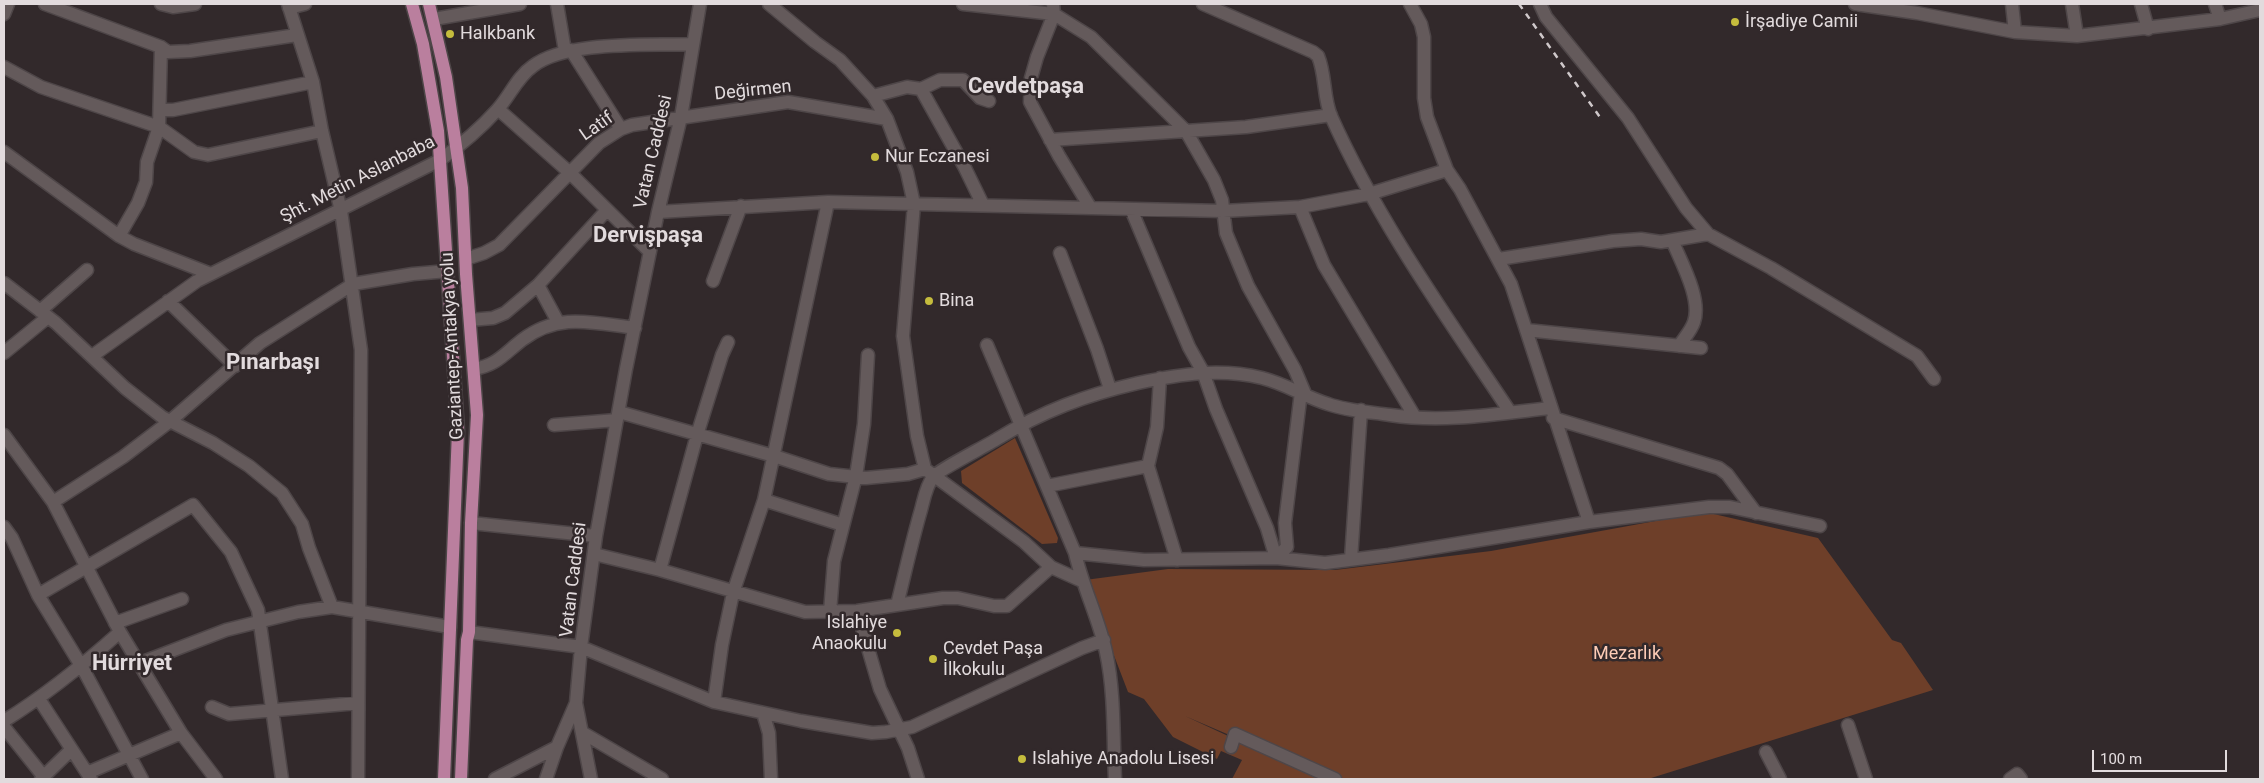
<!DOCTYPE html>
<meta charset="utf-8">
<style>
body{margin:0}
#map{position:relative;width:2264px;height:783px;overflow:hidden;background:#32292b;font-family:Roboto,sans-serif}
canvas{display:block}
.frame{position:absolute;inset:0;border:5px solid #e2dbdd;pointer-events:none}
.scale{position:absolute;left:2092px;top:750px;width:135px;height:22px;box-sizing:border-box;border:2px solid #e2dbdd;border-top:0;padding-left:6px;font-size:15px;line-height:18px;white-space:nowrap;color:#e2dbdd;-webkit-text-stroke:4px #32292b;paint-order:stroke}
</style>
<div id="map">
<canvas width="2264" height="783"></canvas>
<div class="frame"></div>
<div class="scale">100 m</div>
</div>
<script>
const context = document.querySelector('canvas').getContext('2d');
context.lineJoin = 'round';
function paint(path, color) { context.fillStyle = color; context.fill(path, 'evenodd'); }
function strokePath(path, color, width, dash) { context.strokeStyle = color; context.lineWidth = width; context.lineCap = dash ? 'butt' : 'round'; context.setLineDash(dash || []); context.stroke(path); }
function label(font, color, halo, rows, align = 'center') {
  context.font = font + ' Roboto,sans-serif'; context.lineWidth = 5; context.setLineDash([]); context.textBaseline = 'middle'; context.strokeStyle = halo; context.fillStyle = color; for (const [text, x, y, turn = 0] of rows) {
    context.save(); context.translate(x, y); context.rotate((+turn || 0) * Math.PI / 180); context.textAlign = isNaN(turn) ? turn : align; if (halo) context.strokeText(text, 0, 0); context.fillText(text, 0, 0); context.restore();
  }
}
paint(new Path2D(`
 M1015 438 1058 538 1057 543 1042 544 962 483 961 471Z
 M1705 512 1818 538 1892 640 1901 643 1933 690 1648 779H1332L1185 716 1321 779H1232L1242 760 1221 751 1217 759 1173 737 1144 699 1128 692 1085 580 1168 569 1335 570 1491 551Z`), '#6e3f29');
const minor = new Path2D(`
 M45 4 161 47 168 52 190 51 297 35
 M161 4 173 7 195 4
 M288 4 313 82 322 131 341 211 361 350 358 779
 M557 4 565 51
 M700 4 681 117 658 212 626 369 596 536 581 647 714 702 801 721 872 733 886 732 912 727 1082 648 1104 640
 M769 4 815 42 840 60 873 96 887 119 907 172 914 204 903 336 917 436 925 469 1024 542 1051 567 1082 581
 M963 4 1054 14 1091 37 1186 131 1214 180 1222 200 1226 233 1248 286 1295 370 1306 396
 M1053 4 1054 14 1037 57 1031 78 1030 102 1059 156 1090 207
 M1203 4 1313 52 1318 56C1326 75 1323 97 1331 116 1378 221 1446 316 1510 412
 M1410 4 1421 24 1424 37V98L1427 117 1447 170 1460 189 1511 284 1589 522
 M1540 4 1546 17 1628 118 1686 208 1708 234
 M1855 4 1917 13 2015 32 2077 36 2220 19 2260 10
 M2012 4 2015 32
 M2072 4 2077 36
 M2141 4 2148 29
 M2215 4 2220 19
 M289 8 305 4
 M4 14 8 4
 M434 19 520 4
 M571 50 621 129
 M4 67 41 87 159 127 194 152 208 155 322 131
 M873 96 907 87 921 89
 M498 109 569 172 650 252
 M160 110H173L313 82
 M1050 140 1246 127 1331 115
 M4 152 119 236 134 244 211 274
 M983 205 964 166 921 89 940 80H963L980 98 989 101
 M1300 207 1324 265 1415 417
 M1131 209 1189 347 1203 372 1216 409 1267 528 1276 558 1287 547 1285 523 1301 392
 M658 212 828 202 1223 211 1300 207 1369 194 1447 170
 M119 236 138 203 146 182 147 162 159 127 161 47
 M1672 240C1681 262 1702 299 1694 322 1691 331 1684 338 1679 346
 M1060 253 1097 349 1110 389
 M466 259 484 253 499 245 599 143 621 129 632 125 788 102 887 119
 M1499 259 1613 241 1641 239 1661 242 1708 234 1771 268 1917 356 1934 379
 M713 281 741 206
 M4 283 56 323 125 388 162 417 213 443 249 466 282 493 302 524 309 548 332 607
 M538 285 558 322
 M168 301 235 366
 M40 311 87 270
 M470 320 493 318 505 313 538 285 607 210
 M1526 330 1701 348
 M987 345 1075 553C1083 588 1099 619 1106 652 1115 693 1113 738 1115 779
 M4 353 48 317
 M92 356 197 281 440 160C461 145 480 129 497 110 510 96 517 77 533 66 567 40 650 46 693 44
 M474 369C497 365 504 354 522 340 559 312 593 323 635 328
 M1160 378 1157 427 1148 466 1177 560
 M619 412 774 456 829 474 866 478 908 474 925 469
 M1553 418 1719 468 1727 474 1756 513
 M554 425 617 420
 M4 435 53 502 120 632 181 733 216 779
 M1047 486 1148 466
 M764 500 843 525
 M53 502 123 457 169 422 260 343 353 284 413 274 448 271
 M471 523 596 536
 M4 527 12 538 38 595 82 667 142 779
 M1075 553 1144 560 1276 558 1325 563 1389 555 1589 522 1709 507H1730L1820 526
 M594 554 660 570 805 612 857 611 943 598H958L994 606H1007L1051 567
 M1351 559 1361 410
 M660 570 697 435 722 355 728 342
 M38 595 193 505 231 552 258 610 282 779
 M897 605C905 573 912 541 921 510 924 499 926 486 933 477 937 471 986 446 997 439 1043 411 1086 395 1138 383 1181 374 1220 368 1262 378 1286 384 1305 397 1328 404 1347 411 1370 412 1390 415 1443 423 1497 414 1550 408
 M857 611 880 689 908 748 918 779
 M830 612 834 561 856 476 864 424 868 355
 M115 623 182 599
 M469 632 581 647 576 703 591 779
 M140 663 226 630 298 612 332 607 450 627
 M39 699 91 779
 M714 702 722 645 733 593 764 500 828 202
 M212 707 229 714 358 703
 M763 713 769 733 771 779
 M4 721C46 695 83 665 120 632
 M1848 725 1866 779
 M4 727 44 777
 M583 733 662 779
 M1231 747 1235 734 1335 779
 M1766 752 1780 779
 M87 773 181 733
 M41 779 71 750
 M495 779 557 747
 M546 779 557 747 576 703
 M2010 779 2017 774 2021 779`);
const major = new Path2D(`
 M412 4 423 44 438 131 458 431 444 779
 M429 4 446 77 462 188 466 274 477 415 471 523 469 632 467 640 461 779`);
strokePath(minor, '#4e4648', 15);
strokePath(major, '#4e4648', 15);
strokePath(minor, '#645a5b', 12);
strokePath(major, '#ba7f9e', 12);
strokePath(new Path2D(`
 M1519 4 1602 120`), '#cfc8ca', 2.5, [6, 6]);
for (const [x, y, r, color] of [
 [1735,22,5,"#c5bc3d"],
 [450,34,5,"#c5bc3d"],
 [875,157,5,"#c5bc3d"],
 [929,301,5,"#c5bc3d"],
 [897,633,5,"#c5bc3d"],
 [933,659,5,"#c5bc3d"],
 [1022,759,5,"#c5bc3d"]
]) { const dot = new Path2D(); dot.arc(x, y, r, 0, 2 * Math.PI); context.fillStyle = color; context.fill(dot); strokePath(dot, '#32292b', 2); }
label('18px', '#e2dbdd', '#32292b', [
 ["İrşadiye Camii",1745,22],
 ["Halkbank",460,34],
 ["Nur Eczanesi",885,157],
 ["Bina",939,301],
 ["Islahiye",887,623,"right"],
 ["Anaokulu",887,644,"right"],
 ["Cevdet Paşa",943,649],
 ["İlkokulu",943,670],
 ["Islahiye Anadolu Lisesi",1032,759]
], 'left');
label('18px', '#e2dbdd', '#32292b', [
 ["Değirmen",753,91,-6],
 ["Latif",597,127,-35],
 ["Vatan Caddesi",654,152,-77],
 ["Şht. Metin Aslanbaba",358,180,-27],
 ["Gaziantep-Antakya yolu",453,346,-93],
 ["Vatan Caddesi",574,580,-83]
]);
label('18px', '#fdccb6', '#32292b', [
 ["Mezarlık",1627,654]
]);
label('bold 22px', '#e2dbdd', '#32292b', [
 ["Cevdetpaşa",1026,87],
 ["Dervişpaşa",648,236],
 ["Pınarbaşı",273,363],
 ["Hürriyet",132,664]
]);
</script>
